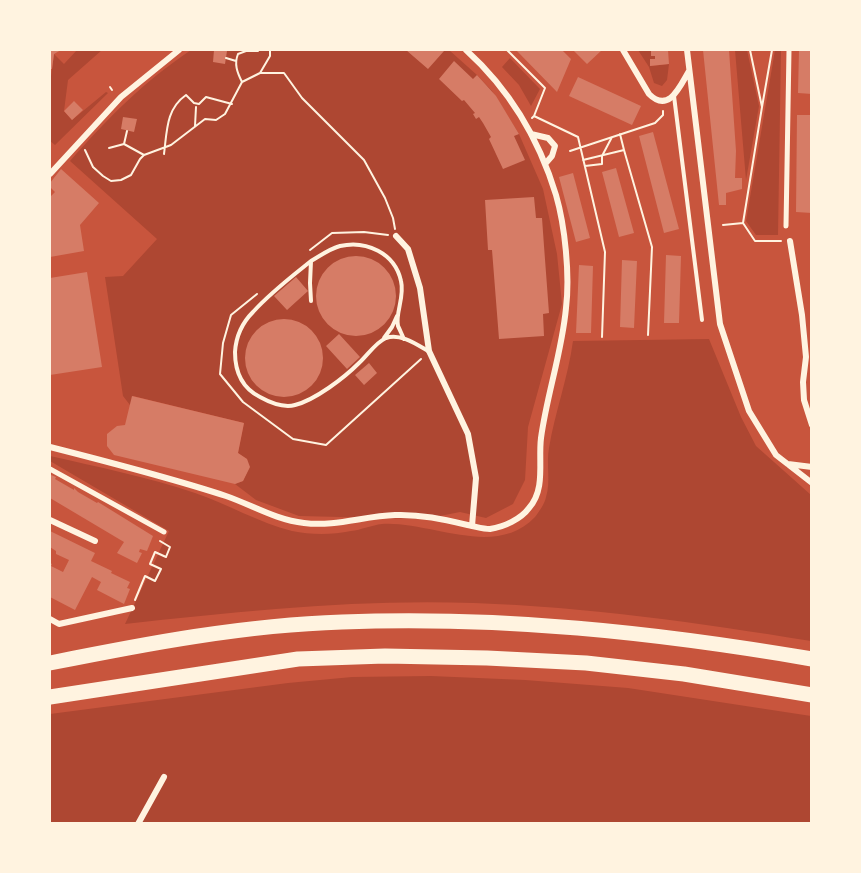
<!DOCTYPE html>
<style>
body{margin:0}
#map{position:relative;width:861px;height:873px;overflow:hidden;background:#c8553d;font-family:"Archivo Narrow",sans-serif}
canvas{display:block}
.frame{position:absolute;inset:0;border:51px solid #fff3e0;pointer-events:none}
</style>
<div id="map">
<canvas width="861" height="873"></canvas>
<div class="frame"></div>
</div>
<script>
const context = document.querySelector('canvas').getContext('2d');
context.lineJoin = 'round';
function paint(path, color) { context.fillStyle = color; context.fill(path, 'evenodd'); }
function strokePath(path, color, width, dash) { context.strokeStyle = color; context.lineWidth = width; context.lineCap = dash ? 'butt' : 'round'; context.setLineDash(dash || []); context.stroke(path); }
paint(new Path2D(`
 M77 50H102L68 80 64 111 72 120 106 92 108 93 55 145 50 141V84L54 54 64 64Z
 M191 50H449L477 75 492 91 519 134 543 189 557 254 562 304 528 427 525 480 513 504 486 518 460 512 425 519 299 516 256 500 235 484 243 481 249 467 247 459 238 453 244 423 133 396 130 405 123 396 105 277 123 276 157 239 70 161C109 117 142 83 191 50Z
 M638 50H651V56H655V59L650 60V66L669 64 667 80 662 86 654 83 649 67Z
 M735 50H747L759 106 746 180Z
 M775 50H781L778 235H756L746 221Z
 M510 58 540 89 531 106 519 85 502 67Z
 M709 339 741 417 756 446 811 495V641C699 623 588 607 474 603 357 599 241 611 125 624L169 531 50 461V456C98 467 148 477 195 493 228 504 259 523 292 531 311 535 332 535 351 531 361 530 372 525 382 524 431 521 495 559 535 517 539 512 545 503 546 497 551 482 546 464 549 448 555 412 568 378 573 341Z
 M431 676 525 680 628 688 811 716V823H50V714L288 683 352 677Z`), '#ae4732');
paint(new Path2D(`
 M50 50H61L54 54 52 69H50Z
 M214 50 227 51 225 64 213 62Z
 M406 50H442L444 51 428 69Z
 M516 50H562L571 59 557 92Z
 M573 50H602L587 64Z
 M651 50H668L669 64 650 66V59H655V56H651Z
 M703 50H729L736 151 735 178H742V189L726 193V205H719Z
 M799 50H812V94L798 93Z
 M454 61 473 79 477 75 496 96 519 134 514 136 525 160 503 169 489 139 491 137 483 123 479 117 476 119 473 114 475 113 464 100 462 101 439 79Z
 M578 77 641 106 632 125 569 96Z
 M74 101 83 110 72 120 64 111Z
 M797 115H812V213L796 212Z
 M123 117 137 119 134 132 121 129Z
 M653 132 679 229 664 233 639 136Z
 M616 168 634 233 619 237 602 172Z
 M61 169 99 203 80 225 84 251 50 257V197L55 192 50 187V183Z
 M573 173 590 238 576 242 559 177Z
 M534 197 536 218H542L544 246 549 313 543 314 544 336 499 339 492 250H488L485 200Z
 M666 255 681 256 679 323H664Z
 M316 296a40 40 0 1 1 80 0a40 40 0 1 1-80 0Z
 M622 260 637 261 634 328 620 327Z
 M579 265 593 266 591 333H576Z
 M87 272 102 367 50 375V278Z
 M296 277 308 291 287 310 274 296Z
 M245 358a39 39 0 1 1 78 0a39 39 0 1 1-78 0Z
 M339 334 360 357 347 369 326 346Z
 M369 363 377 373 364 385 355 375Z
 M132 396 244 423 238 453 247 459 250 467 243 481 235 484 114 455 107 446V434L117 426 125 425Z
 M51 475 56 477 55 479 74 490V488L78 492 97 503 98 502 153 536 147 551 140 549 139 552 142 553 137 563 117 553 124 542 50 498V476Z
 M50 531 95 553 91 561 112 571 111 573 130 582 127 588 130 589 124 604 97 590 101 582 92 577 75 610 50 597V563L52 564 51 566 63 572 69 560 56 554V551L50 547Z`), '#d67c66');
strokePath(new Path2D(`
 M507 50 545 88 534 116
 M750 50 762 107 772 50
 M226 58 236 61
 M260 73H284L302 98 364 160 385 198 393 218 395 229
 M242 82C237 72 234 64 238 54L246 51H258
 M110 87 112 90
 M532 118 534 116 578 137 605 252 602 337
 M195 126 196 107
 M127 131 124 144 144 155
 M620 134 624 150
 M109 148 124 144
 M85 150 93 167 103 176 111 181 121 180 131 175 140 159 144 155 171 145 205 119 216 120 225 114 242 82 260 73 270 56V50
 M570 151 655 123 663 115V111
 M164 154C167 131 166 109 186 95L194 103 199 104 206 97 232 104
 M583 160 624 150 652 247 648 335
 M585 166 602 164V156L612 137
 M743 223 755 241H781
 M723 225 743 223 762 107
 M310 250 332 233 364 232 388 235
 M257 294 231 315 223 343 220 374 243 402 293 439 326 445 421 359
 M135 600 145 576 155 581 161 569 150 564 155 552 166 557 170 547 160 541`), '#fff3e0', 2);
strokePath(new Path2D(`
 M674 96 702 320
 M311 261C291 277 270 293 253 312 241 324 236 336 235 352 235 372 242 388 260 397 269 402 284 408 295 405 315 400 344 378 359 363 367 356 376 342 386 338 400 333 416 344 428 351
 M311 301 310 283 311 261C320 256 329 249 340 246 366 240 395 253 401 281 405 297 395 313 398 326 400 330 402 335 404 339
 M384 338 392 327 397 316`), '#fff3e0', 4);
strokePath(new Path2D(`
 M786 226 789 50
 M50 469 164 532`), '#fff3e0', 5);
strokePath(new Path2D(`
 M466 50C509 89 539 139 556 195 565 226 570 275 566 308 562 352 547 394 541 438 538 461 546 489 529 508 521 519 504 527 490 529 484 529 477 527 472 526
 M623 50 649 94C669 114 680 86 689 71
 M687 50 720 324 749 411 776 455 812 483
 M531 134 548 138 555 146 552 156 545 164
 M50 174 121 97 179 50
 M790 241 802 315 806 357 803 382 804 400 812 425
 M50 447C109 462 168 477 226 496 252 505 276 520 304 523 335 527 364 516 395 515 422 514 446 520 472 526L476 478 468 434 429 351 420 288 408 249 396 236
 M788 464 812 467
 M50 520 95 541
 M50 619 59 624 132 608
 M138 824 164 777`), '#fff3e0', 6);
strokePath(new Path2D(`
 M50 663C145 644 244 625 342 622 502 616 654 632 812 659
 M50 697 298 659 385 656 487 658 586 663 684 674 812 695`), '#fff3e0', 15);
</script>
